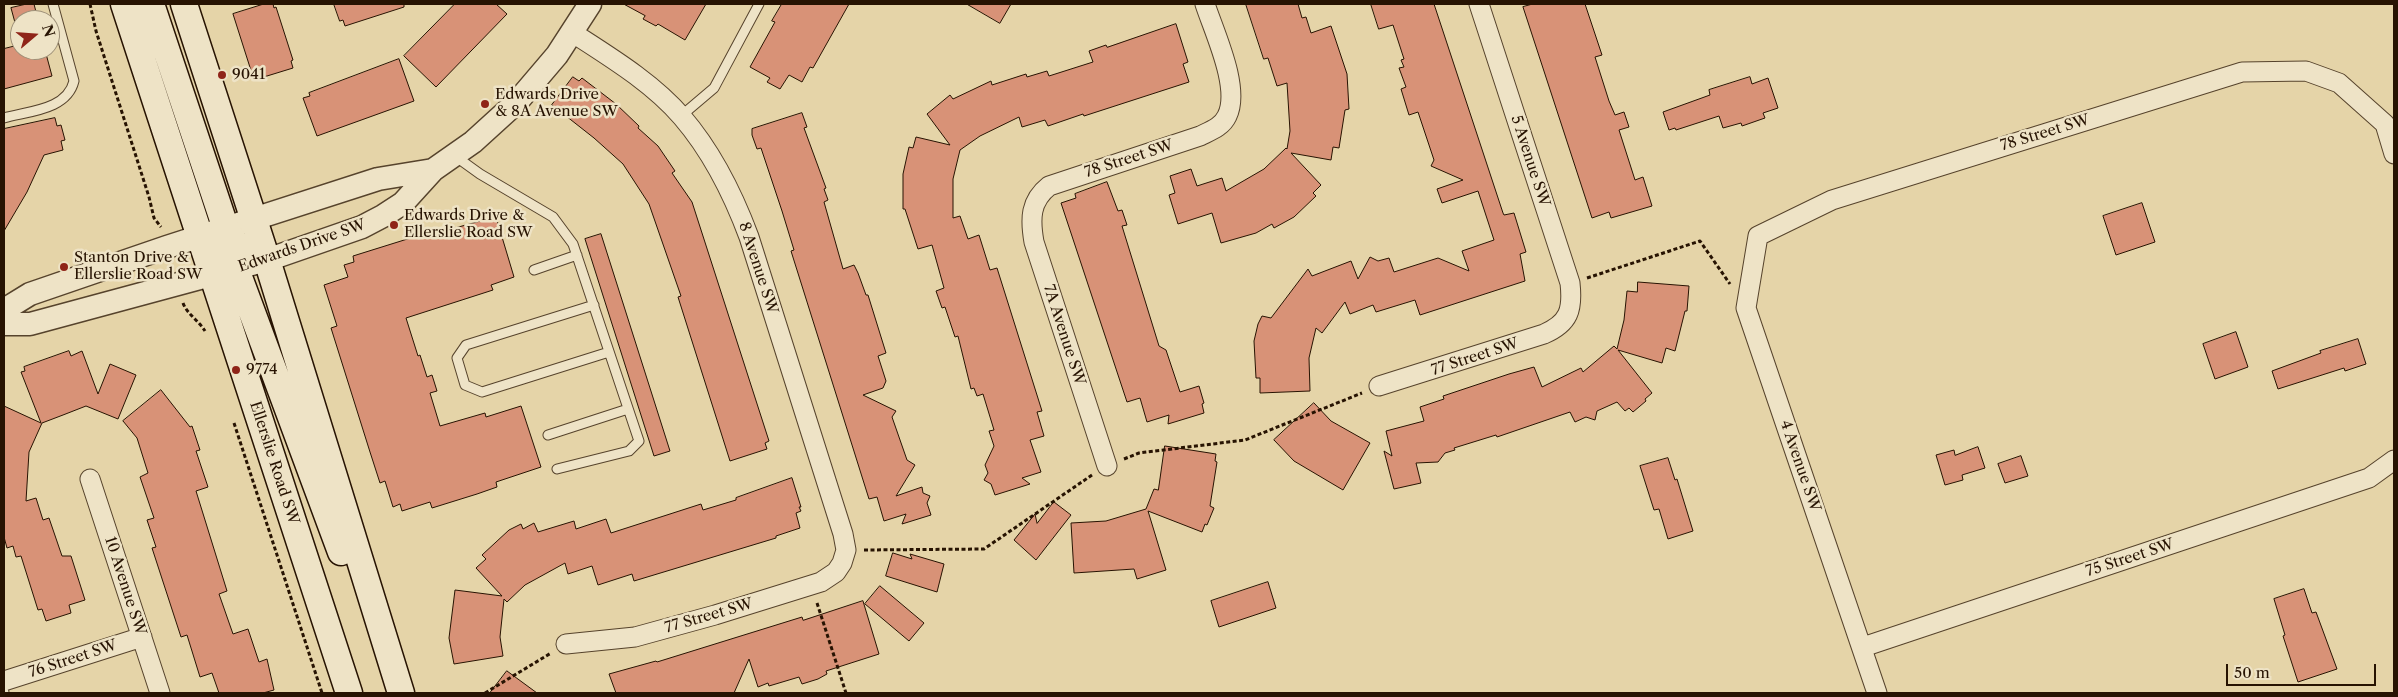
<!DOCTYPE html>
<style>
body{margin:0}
#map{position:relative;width:2398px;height:697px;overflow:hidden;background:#e5d4a8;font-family:"Libre Caslon Text",serif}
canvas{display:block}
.frame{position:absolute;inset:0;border:5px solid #271302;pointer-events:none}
.north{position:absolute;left:10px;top:10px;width:50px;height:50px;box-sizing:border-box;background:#eee3c6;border:1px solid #9e9078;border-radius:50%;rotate:72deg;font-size:14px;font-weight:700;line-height:20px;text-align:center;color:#271302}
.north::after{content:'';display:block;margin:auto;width:18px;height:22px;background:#8f2418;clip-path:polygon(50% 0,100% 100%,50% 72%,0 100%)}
.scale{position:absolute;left:2226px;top:664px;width:150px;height:22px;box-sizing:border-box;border:2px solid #271302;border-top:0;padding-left:6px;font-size:15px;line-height:18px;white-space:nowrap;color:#271302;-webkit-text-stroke:4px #eee3c6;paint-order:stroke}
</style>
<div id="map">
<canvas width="2398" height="697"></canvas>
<div class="frame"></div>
<div class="north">N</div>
<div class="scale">50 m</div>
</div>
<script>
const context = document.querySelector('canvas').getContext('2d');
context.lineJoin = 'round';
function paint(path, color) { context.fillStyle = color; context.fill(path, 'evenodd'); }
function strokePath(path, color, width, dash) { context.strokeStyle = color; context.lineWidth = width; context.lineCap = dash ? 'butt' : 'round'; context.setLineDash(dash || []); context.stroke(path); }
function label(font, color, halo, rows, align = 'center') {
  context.font = font + ' "Libre Caslon Text",serif'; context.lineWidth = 5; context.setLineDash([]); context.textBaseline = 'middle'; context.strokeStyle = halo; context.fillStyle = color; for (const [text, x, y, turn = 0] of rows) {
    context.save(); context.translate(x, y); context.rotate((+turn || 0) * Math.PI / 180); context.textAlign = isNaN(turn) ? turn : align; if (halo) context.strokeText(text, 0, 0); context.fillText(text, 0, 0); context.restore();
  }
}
const building = new Path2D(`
 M27 4H34L38 20H20V41L11 8Z
 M264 4H273L274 8 276 7 293 60 291 61 293 68 254 80 233 14Z
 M334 4H404V7L345 26 343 20 340 21Z
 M455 4H496L507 14 436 87 404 56Z
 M624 4H706L685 40 658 24 656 26 643 19 645 16Z
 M782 4H849L813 68 810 67 802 82 789 75 780 89 767 82 770 78 750 67 775 22 772 21Z
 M967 4H1011L1000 23Z
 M1246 4H1298L1302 18 1306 17 1311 33 1331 26 1347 74 1349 109 1345 110 1339 148 1333 147 1331 160 1291 153 1321 185 1313 193 1316 196 1294 217 1274 228 1272 224 1256 233 1221 243 1212 213 1178 224 1169 195 1175 193 1170 176 1191 169 1197 186 1222 178 1226 191 1264 169 1286 148 1287 149 1290 131 1287 83 1277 86 1268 58 1264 59Z
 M1371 4H1434L1503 213 1504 215 1514 213 1526 252 1520 254 1525 281 1420 315 1415 300 1376 312 1373 305 1350 314 1345 302 1322 333 1316 328 1309 358 1310 391 1260 393V378H1256L1254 341 1258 324 1262 316 1271 318 1308 269 1312 276 1351 261 1358 279 1370 257 1378 261 1389 258 1394 272 1438 258 1469 271 1462 251 1494 240 1478 191 1442 203 1437 189 1463 180 1431 166 1434 160 1418 112 1409 115 1401 89 1406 87 1399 68 1404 67 1401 60 1404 59 1393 25 1379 29Z
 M1533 4H1585L1602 55 1595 57 1609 101 1615 115 1624 112 1629 127 1619 130 1635 180 1643 177 1652 206 1611 218 1609 212 1592 218 1523 7Z
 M1176 24 1188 62 1183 64 1189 82 1084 116 1083 114 1048 126 1045 120 1022 127 1019 117 980 136 960 150 953 179V218L960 216 968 239 979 235 990 270 997 268 1042 411 1037 412 1044 436 1030 440 1041 472 1022 478 1030 484 995 495 991 484 984 480 988 473 985 465 994 446 989 431 994 430 983 394 977 396 974 388 971 389 958 336 955 337 945 307 942 308 936 291 944 288 932 245 918 249 905 209H903V174L909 147 913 148 916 137 950 145 927 114 950 95 953 99 991 81 992 85 1026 74 1027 77 1047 71 1049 76 1093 62 1089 51 1106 45 1107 47Z
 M20 45V50H45L52 76 4 89V49Z
 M399 59 414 101 317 136 303 98 310 96 309 93Z
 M573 77 579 81 582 78 616 104 639 126 638 128 658 146 675 171 672 173 692 202 769 441 765 443 767 449 730 461 678 297 681 296 649 204 623 164 594 138 552 105Z
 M1750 77 1752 84 1768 78 1778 108 1763 113 1765 118 1742 126 1741 123 1723 128 1719 116 1676 130 1675 128 1669 130 1663 112 1710 95 1709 90Z
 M802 113 807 127 804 128 826 188 824 189 828 200 824 202 843 269 854 265 858 273 866 295H868L886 353 878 356 886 381 883 388 863 395 896 411 892 417 907 460 915 465 896 496 922 487 923 493 930 496 927 503 931 515 902 524 906 514 884 521 877 497 869 499 791 251 794 250 782 211 761 148 757 149 752 135V129Z
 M55 118 57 126 61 125 65 140 61 141 63 150 44 155 27 192 4 231V129Z
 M1107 182 1118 211 1122 210 1127 225 1122 226 1159 346 1166 350 1180 392 1199 386 1204 403 1202 404 1204 413 1168 424 1169 415 1147 422 1140 398 1127 402 1061 203 1076 198 1075 194Z
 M2142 203 2155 242 2116 255 2103 216Z
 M496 217 514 277 491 285 493 290 406 318 418 356 420 355 427 377 432 375 437 391 430 393 440 426 485 413 486 417 521 406 541 467 496 482 497 487 477 494 432 508 430 502 402 511 400 504 393 507 385 481 380 483 370 452 331 328 337 326 324 285 348 277 344 265 354 262 353 256 449 226 450 229Z
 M601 234 670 451 654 456 585 239Z
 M1638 282 1689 286 1687 311H1685L1675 351 1666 348 1662 363 1618 350 1652 393 1645 399 1646 401 1633 412 1629 408 1625 411 1617 402 1597 411 1595 420 1586 417 1575 422 1570 412 1497 437 1496 435 1454 448 1455 450 1445 453 1438 462 1416 463 1421 483 1394 489 1384 451 1392 456 1386 431 1424 421 1420 407 1444 399 1443 396 1509 374 1534 367 1542 387 1581 368 1583 372 1614 346 1617 349 1624 320 1627 291 1637 292Z
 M2236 332 2248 367 2215 379 2203 344Z
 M2358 339 2366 364 2345 371 2344 368 2278 389 2272 371 2321 353 2320 351Z
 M69 351 71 356 82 351 98 394 110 364 136 375 118 419 86 406 63 415 42 423 29 452 26 501 36 498 43 520 49 518 62 556H71L85 600 69 605 71 613 46 621 42 609 38 610 21 556 16 557 13 546 7 548 4 537V406L41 423 21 372 25 371 24 367Z
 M161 390 190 427 192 426 200 450 196 451 208 487 196 491 227 591 219 594 233 634 248 629 259 662 267 659 274 690 263 693H219L212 673 200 677 187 635 181 637 152 548 156 547 147 520 154 518 140 477 148 473 137 438 123 421Z
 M1314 403 1331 421 1370 443 1343 490 1294 461 1274 440Z
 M1165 446 1216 454 1215 461 1217 462 1210 506 1214 508 1207 525 1205 524 1202 532 1148 511 1166 570 1137 579 1134 569 1074 573 1071 523 1106 521 1146 509 1154 489 1158 490Z
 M1978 447 1985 468 1962 475 1963 480 1945 485 1936 455 1954 450 1955 455Z
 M2021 456 2028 476 2005 483 1998 464Z
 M1668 458 1675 480 1677 479 1693 531 1668 539 1659 509 1654 510 1640 466Z
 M792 478 801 507H799L801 511 796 513 800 528 776 536V538L634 581 632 574 598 585 592 566 568 574 565 563 525 585 507 602 504 599 500 637 503 656 454 664 449 638 455 590 502 596 476 568 486 559 482 555 509 530 521 524 523 529 534 523 538 532 574 521 576 529 606 519 611 533 701 504 703 510 736 500V498Z
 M1054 502 1071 515 1036 560 1014 540 1035 514 1037 523Z
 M893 553 912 559 910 554 944 564 937 592 886 576Z
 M1268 582 1276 608 1219 627 1211 601Z
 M880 586 924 623 909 641 865 604Z
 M2304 589 2312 613 2316 612 2337 669 2298 682 2283 636 2285 635 2274 599Z
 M863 601 879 654 826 671 827 674 818 679 802 684 799 677 769 686 768 683 758 687 749 659 734 693H616L609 674 656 661 657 662 802 617 803 620Z
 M507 671 537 693H490Z`);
paint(building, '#d89277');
strokePath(building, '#271302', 1);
const service = new Path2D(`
 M681 116 714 88 759 4
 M4 118C29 111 67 110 74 81L53 4
 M455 156 480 174 553 217 573 244 639 441 629 451 557 469
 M534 270 577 255
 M594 305 466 345 457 358 465 385 482 392 609 352
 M548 435 628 409
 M4 692V693`);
const minor = new Path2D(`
 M1379 386 1544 334C1569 323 1573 310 1570 283L1479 4
 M1107 466 1034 242C1030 219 1030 201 1049 186L1200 136C1210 131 1222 127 1227 116 1241 88 1214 32 1205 4
 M90 479 160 693
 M566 644 635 637 715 615 821 582 836 572 842 563 846 550 843 534 749 237C733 194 713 153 682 117 653 83 610 57 573 33
 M1863 647 2369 478 2394 460
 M4 681 142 637
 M1877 693 1746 308 1758 236 1832 200 2242 72 2306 71 2339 83 2385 124 2394 154`);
const tertiary = new Path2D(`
 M4 310 30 294 167 247 378 179 433 170
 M4 324H30L267 260 362 227 383 216 403 203 433 170 473 142 517 102 557 55 590 4`);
const secondary = new Path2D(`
 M124 4 349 693
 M151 4 226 229 235 243 257 255
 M184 4 267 260 401 693
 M201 237 228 257 236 269 341 552`);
strokePath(service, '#56432c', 11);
strokePath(minor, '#56432c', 21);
strokePath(tertiary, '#56432c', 25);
strokePath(secondary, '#271302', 29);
strokePath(new Path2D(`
 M90 4 96 31 149 197 154 218 161 227
 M1587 278 1700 241 1730 284
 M183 303C187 314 199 321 205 331
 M234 423 322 693
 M1124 459 1139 453 1245 440 1362 393
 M864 550 984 549 1092 475
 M817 603 846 693
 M485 693 551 653`), '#271302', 3, [4, 2.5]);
strokePath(service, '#eee3c6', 9);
strokePath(minor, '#eee3c6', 19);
strokePath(tertiary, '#eee3c6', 22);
strokePath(secondary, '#eee3c6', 26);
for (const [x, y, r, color] of [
 [222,75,5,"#8f2418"],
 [485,104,5,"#8f2418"],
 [394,225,5,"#8f2418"],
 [64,267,5,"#8f2418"],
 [236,370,5,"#8f2418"]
]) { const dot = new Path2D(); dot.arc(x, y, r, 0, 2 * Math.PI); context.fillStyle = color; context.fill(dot); strokePath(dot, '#eee3c6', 2); }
label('15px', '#271302', '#eee3c6', [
 ["9041",232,75],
 ["Edwards Drive",495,95],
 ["& 8A Avenue SW",495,112],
 ["Edwards Drive &",404,216],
 ["Ellerslie Road SW",404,233],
 ["Stanton Drive &",74,258],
 ["Ellerslie Road SW",74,275],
 ["9774",246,370]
], 'left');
label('15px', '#271302', '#eee3c6', [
 ["78 Street SW",2045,133,-17],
 ["78 Street SW",1129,159,-18],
 ["5 Avenue SW",1530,161,72],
 ["Edwards Drive SW",302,246,-19],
 ["8 Avenue SW",758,268,72],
 ["7A Avenue SW",1064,335,72],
 ["77 Street SW",1475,357,-18],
 ["Ellerslie Road SW",274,463,72],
 ["4 Avenue SW",1800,466,71],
 ["75 Street SW",2130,558,-18],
 ["10 Avenue SW",125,586,72],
 ["77 Street SW",709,616,-16],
 ["76 Street SW",73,659,-18]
]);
</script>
